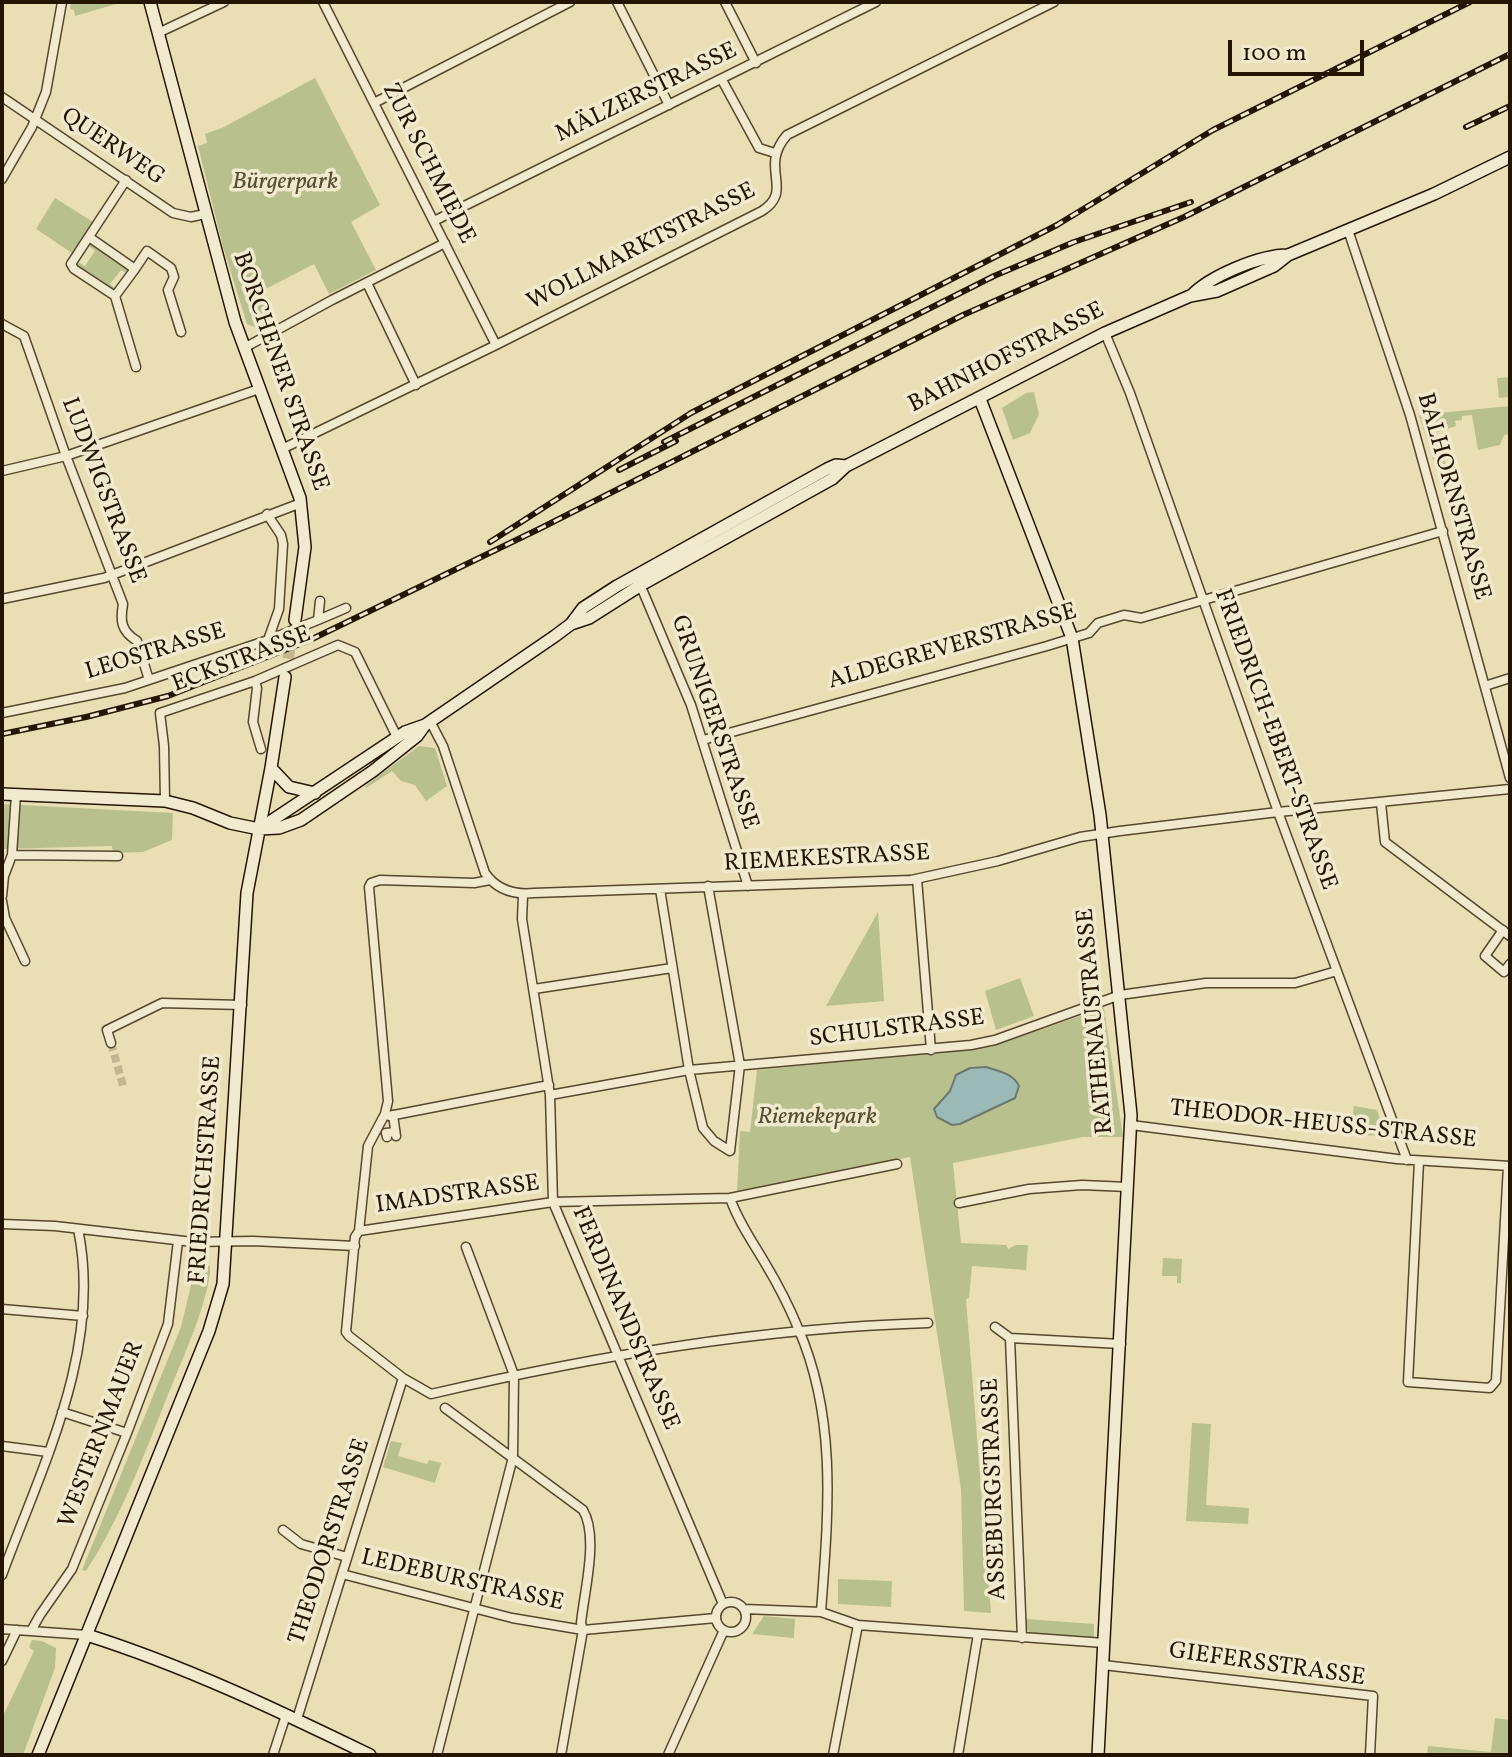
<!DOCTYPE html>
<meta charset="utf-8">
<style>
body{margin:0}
#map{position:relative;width:1512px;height:1757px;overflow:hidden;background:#eadeb5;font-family:Vollkorn,serif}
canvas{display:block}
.frame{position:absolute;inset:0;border:4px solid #251500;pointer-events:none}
.scale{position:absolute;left:1228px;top:40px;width:136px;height:36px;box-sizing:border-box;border:4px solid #251500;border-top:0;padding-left:10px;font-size:24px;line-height:28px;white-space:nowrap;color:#251500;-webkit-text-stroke:6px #f1eacf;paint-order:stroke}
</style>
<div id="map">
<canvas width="1512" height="1757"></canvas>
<div class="frame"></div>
<div class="scale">100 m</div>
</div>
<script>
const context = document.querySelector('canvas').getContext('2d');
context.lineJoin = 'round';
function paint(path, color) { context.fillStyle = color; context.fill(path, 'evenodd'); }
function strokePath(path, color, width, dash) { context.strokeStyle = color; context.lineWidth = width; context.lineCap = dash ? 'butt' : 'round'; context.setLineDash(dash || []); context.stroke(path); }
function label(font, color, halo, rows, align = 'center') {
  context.font = font + ' Vollkorn,serif'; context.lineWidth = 7; context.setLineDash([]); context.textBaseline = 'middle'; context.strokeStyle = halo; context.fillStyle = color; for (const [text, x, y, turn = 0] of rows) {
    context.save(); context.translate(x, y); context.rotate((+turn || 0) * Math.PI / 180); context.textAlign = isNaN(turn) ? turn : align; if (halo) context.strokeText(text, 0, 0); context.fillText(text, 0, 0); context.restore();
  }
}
paint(new Path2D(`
 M71 2H123L75 16 74 10 70 9Z
 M315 78 380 205 351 222 376 270 329 294 314 264 260 292 274 322 259 329 247 324 223 247 198 146 207 143 205 134 222 128Z
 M55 198 93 222 72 253 36 229Z
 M91 243 130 269 127 273 121 270 110 284 116 289 115 291 77 265 78 262 85 266 95 251 89 246Z
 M1510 377V397L1499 398 1497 378Z
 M1034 392 1039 414 1030 433 1013 440 1002 408 1026 393Z
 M1510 406V434L1504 435 1500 445 1478 450 1472 415 1462 416V420L1455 421 1456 426 1437 432 1447 470 1434 462 1419 415Z
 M419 746 435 748 447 786 426 801 415 785 401 781 392 771 366 788 365 786Z
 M2 804 173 813 172 840 143 852 113 853 112 846 2 849Z
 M878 912 884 1001 826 1006Z
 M1020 978 1034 1016 996 1030 985 991Z
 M1104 1008 1123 1137H1083L953 1163 961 1243 1006 1245 1008 1249 1016 1245H1028L1026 1270 972 1266 969 1298 966 1299 991 1613 964 1611 961 1489 910 1157 737 1192 740 1131 750 1132 757 1070 972 1049 998 1044ZM977 1067 1007 1074 1019 1086 1006 1103 952 1125 949 1123 941 1099 950 1091 963 1070Z
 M1354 1106 1377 1110 1384 1131 1380 1136 1350 1134Z
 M1163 1258 1182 1259 1181 1283H1177V1276H1162Z
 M196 1264 210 1266V1274C203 1316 183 1357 167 1397 144 1455 121 1518 86 1571L82 1570 181 1327Z
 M1192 1423 1211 1424 1206 1505 1249 1508 1248 1524 1186 1521Z
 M391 1441 402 1443 398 1456 427 1464 429 1460 441 1463 435 1483 383 1467Z
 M838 1579 892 1581 891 1607 838 1604Z
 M764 1616 795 1619 794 1638 752 1634Z
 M1026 1619 1094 1624V1638L1030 1633 1026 1627Z
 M32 1640 42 1641 56 1648 55 1668 23 1755H2V1718L34 1651 29 1647Z
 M1495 1718 1510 1720V1755H1427L1428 1746 1491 1752Z`), '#b8c18d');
const water = new Path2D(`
 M986 1067C998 1071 1013 1073 1019 1086L1015 1098 960 1124 952 1125 937 1117 934 1109 950 1091 956 1075 970 1068Z`);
paint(water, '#9bbab7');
strokePath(water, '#6c786e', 2);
strokePath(new Path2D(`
 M111 1043 124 1089`), '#c3b691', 8, [8, 4]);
strokePath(new Path2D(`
 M285 675 295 621`), '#c3b691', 11, [11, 5.5]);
const street = new Path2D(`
 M323 2 496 345
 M617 2 669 105
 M725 2 756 63
 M158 33 224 2
 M722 80 759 148 775 153
 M2 97 173 213 191 217 205 214
 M374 103 570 2
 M2 179 32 127 46 92 62 2
 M126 180 71 264 74 269 115 296 136 367
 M434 221 876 2
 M1348 230 1410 415 1510 778
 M89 237 135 269 115 296
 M135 269 147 251 171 268 174 277 168 290 181 332
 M367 283 416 385
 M2 324 24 336 66 456 123 604C120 621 121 631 137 641L149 680
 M1105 333 1130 393 1278 812 1407 1160
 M244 348 332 300 445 243
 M282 449 496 345 762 211C795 190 758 168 787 135L1054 2
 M2 471 66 456 259 389
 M267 514 281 535 283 544 279 609 268 640
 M639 582 691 705 748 886
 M2 599 104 578 301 503
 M318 620 346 608
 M255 681 257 688 253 722 261 749
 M1485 686 1510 678
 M2 713 125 688 268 640 318 620 320 601
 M430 721 443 746 485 873C497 890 515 895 534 893L911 880 998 861 1080 837 1120 831 1278 812 1510 789
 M703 740 1047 646 1089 633 1098 623 1124 615 1141 618 1443 531
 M165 801 164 746 160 713 255 681 338 645 355 652 397 737
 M1381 803 1385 842 1510 936
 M12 855 118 856
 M917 879 931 1050
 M490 880 474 883 380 880 371 883 369 887 388 1101 385 1114 368 1146 359 1231 355 1237 346 1332 349 1336 403 1378 431 1394C595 1356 760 1328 928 1323
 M660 889 689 1070 703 1128 714 1141 730 1151 740 1065 708 886
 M2 896 4 876 12 855 16 794
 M523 896 522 919 550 1095 553 1202 723 1604
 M2 901 5 918 25 961
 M1503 930 1485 956 1504 972 1510 964
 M534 989 672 968
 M111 1043 107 1030 162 1003 242 1005
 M550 1095 689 1070 971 1045 995 1040 1120 995 1206 983H1295L1337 971
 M385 1114 389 1116 549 1085
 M393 1115 396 1136
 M1131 1125 1397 1159 1510 1166
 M387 1137 386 1133 395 1132
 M1419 1161 1408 1382 1490 1388 1496 1381 1508 1166
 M730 1198C738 1221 752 1241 765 1263 777 1283 789 1306 798 1328 838 1419 828 1516 821 1612
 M959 1203 1029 1189 1082 1185 1128 1187
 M2 1224 55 1226 193 1242 253 1241 355 1246
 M359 1231 553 1202 730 1198 897 1164
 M2 1309 83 1316
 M995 1327 1010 1338 1121 1344
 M1010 1338 1022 1638
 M445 1408 583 1510C599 1537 584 1592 581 1623L583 1630 561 1755
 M62 1412 127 1433
 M2 1446 48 1452
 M283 1530 301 1544 347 1557
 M342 1574 512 1618 583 1630 716 1618
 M2 1575C42 1466 103 1348 78 1229
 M716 1617a15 15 0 1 1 30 0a15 15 0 1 1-30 0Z
 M744 1609 821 1612 858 1625 1104 1643
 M2 1629 87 1635
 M31 1631 40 1615 72 1569 127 1433 168 1324 178 1241
 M2 1661 17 1630
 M1103 1665 1373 1696 1370 1755
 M297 1719 403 1378
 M273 1755 286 1715
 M437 1755 513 1457 514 1375 466 1247
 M668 1755 724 1630
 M833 1755 858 1625
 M958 1755 978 1634`);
const secondary = new Path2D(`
 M150 2 235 322 300 498 305 547 295 620
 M1191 296C1210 276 1260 255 1288 255
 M980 399 1072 638 1100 815 1131 1115 1098 1755
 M571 624 589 618 641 585 832 479 846 466 1105 333 1190 296 1217 291 1274 266 1288 255 1434 194 1510 157
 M271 768 289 787 315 793
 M2 794 165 801 193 808 230 823 259 829 279 828 301 820 373 771 417 736 425 725
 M259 829 405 732 425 725 555 636 571 624 583 608 617 586 827 469 836 465 846 466
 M87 1635C185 1666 277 1710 370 1755
 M38 1755 209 1331 223 1284 247 893 271 768 285 677`);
strokePath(street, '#56472d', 11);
strokePath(secondary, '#251500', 14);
strokePath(street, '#f1eacf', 8);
strokePath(secondary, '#f1eacf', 11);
const rail = new Path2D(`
 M1466 127 1510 106
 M664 442 994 276 1074 242 1191 202
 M619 470 676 441
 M490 542 691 413 1057 225 1213 130 1470 2
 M2 734 86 717 168 696 310 640 541 528 963 315 1184 217 1510 54`);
strokePath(rail, '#251500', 6);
strokePath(rail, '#f1eacf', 3, [9]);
label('24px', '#251500', '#f1eacf', [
 ["MÄLZERSTRASSE",647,94,-26],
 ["QUERWEG",112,148,34],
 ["ZUR SCHMIEDE",427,164,63],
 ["WOLLMARKTSTRASSE",642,248,-27],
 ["BAHNHOFSTRASSE",1007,359,-27],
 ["BORCHENER STRASSE",279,372,71],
 ["LUDWIGSTRASSE",102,491,69],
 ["BALHORNSTRASSE",1452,497,74],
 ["ALDEGREVERSTRASSE",953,648,-16],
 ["LEOSTRASSE",156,653,-17],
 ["ECKSTRASSE",242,661,-21],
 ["GRUNIGERSTRASSE",713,723,71],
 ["FRIEDRICH-EBERT-STRASSE",1274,740,70],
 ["RIEMEKESTRASSE",827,860,-3],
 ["RATHENAUSTRASSE",1097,1021,-95],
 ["SCHULSTRASSE",897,1030,-7],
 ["THEODOR-HEUSS-STRASSE",1323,1126,6],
 ["FRIEDRICHSTRASSE",207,1170,-86],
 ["IMADSTRASSE",458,1196,-8],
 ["FERDINANDSTRASSE",624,1319,67],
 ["WESTERNMAUER",103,1435,-69],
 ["ASSEBURGSTRASSE",996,1489,-92],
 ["THEODORSTRASSE",331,1542,-72],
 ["LEDEBURSTRASSE",462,1582,13],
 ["GIEFERSSTRASSE",1267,1666,8]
]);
label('italic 24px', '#585131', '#f1eacf', [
 ["Bürgerpark",285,184],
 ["Riemekepark",817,1119]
]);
</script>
